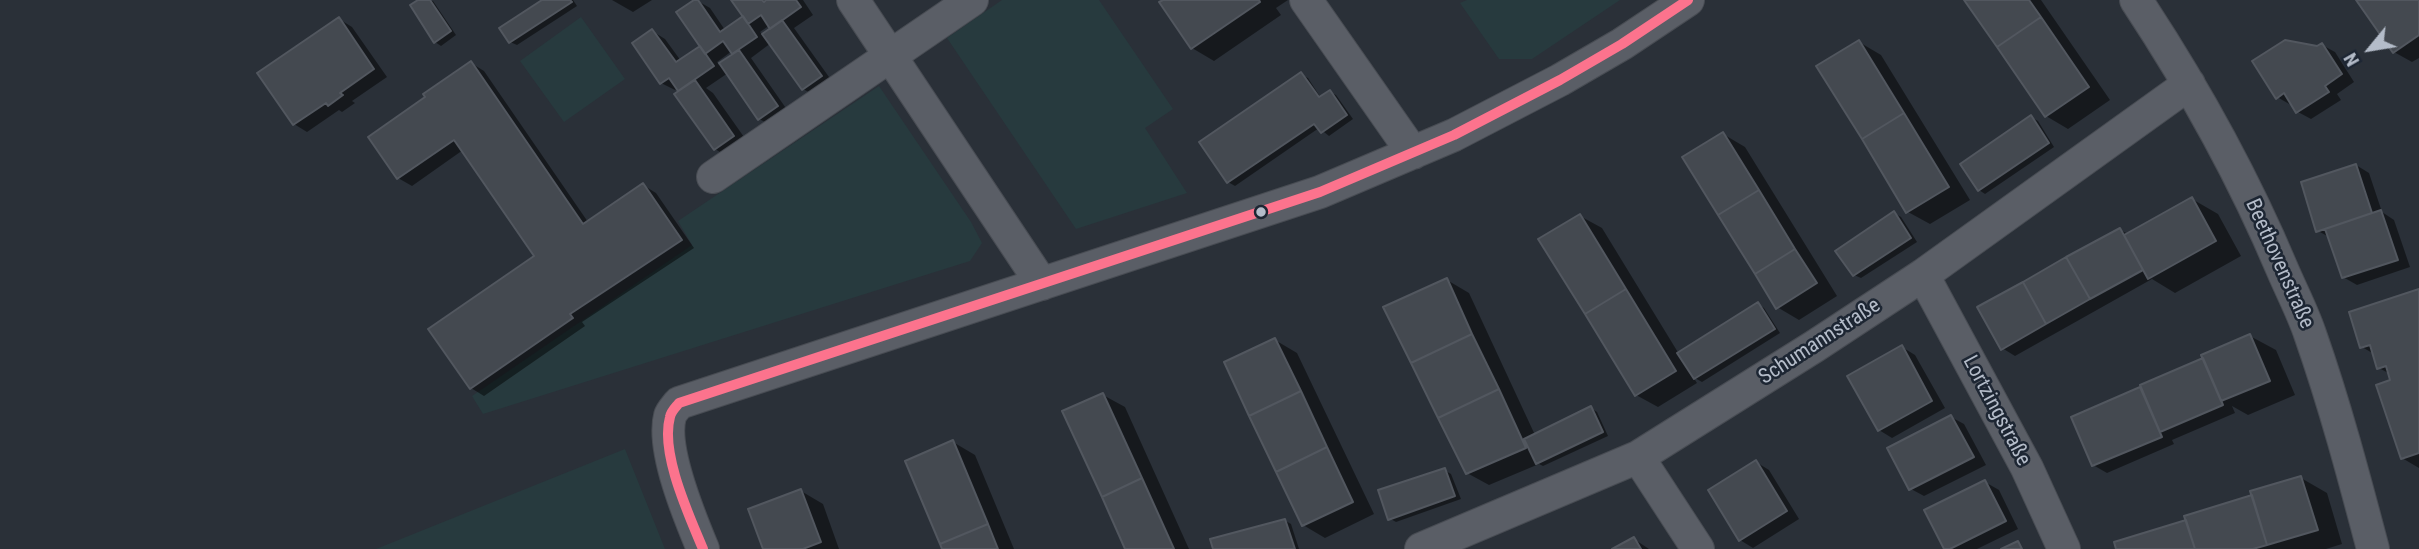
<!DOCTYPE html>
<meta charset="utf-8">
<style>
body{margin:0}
#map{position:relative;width:2419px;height:549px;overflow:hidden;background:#2a3038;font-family:"Roboto Condensed",sans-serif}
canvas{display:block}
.north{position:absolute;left:2335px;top:14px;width:70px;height:70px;-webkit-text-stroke:5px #1d2633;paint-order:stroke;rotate:240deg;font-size:19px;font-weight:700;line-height:28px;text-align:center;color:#b4bcc9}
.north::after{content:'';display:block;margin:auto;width:24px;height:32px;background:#b4bcc9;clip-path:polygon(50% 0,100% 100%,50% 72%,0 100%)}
</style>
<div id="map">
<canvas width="2419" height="549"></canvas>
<div class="north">N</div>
</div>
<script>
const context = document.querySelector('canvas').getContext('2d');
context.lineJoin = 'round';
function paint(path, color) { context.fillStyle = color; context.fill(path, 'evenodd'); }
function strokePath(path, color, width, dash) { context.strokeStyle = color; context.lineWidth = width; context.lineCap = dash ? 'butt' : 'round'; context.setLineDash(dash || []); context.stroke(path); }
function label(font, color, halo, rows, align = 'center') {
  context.font = font + ' "Roboto Condensed",sans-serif'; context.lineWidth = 5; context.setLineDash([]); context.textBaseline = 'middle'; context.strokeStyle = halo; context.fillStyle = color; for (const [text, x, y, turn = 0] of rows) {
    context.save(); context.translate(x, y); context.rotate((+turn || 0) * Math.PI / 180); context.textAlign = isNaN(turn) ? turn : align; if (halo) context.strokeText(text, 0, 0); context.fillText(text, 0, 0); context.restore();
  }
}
paint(new Path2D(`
 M1002 0H1099L1173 109 1145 128 1187 193 1076 229 947 38Z
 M1467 0H1620L1532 59H1499L1460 3Z
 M581 17 625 79 564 122 520 61Z
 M879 86 971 222 982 243 970 261 483 414 472 396 692 245 678 221Z
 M625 449 665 549H376Z`), '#273a3e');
paint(new Path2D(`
 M422 0 433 1 456 35 441 46 435 42Z
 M545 0H573L577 6 517 45 510 42Z
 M612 0H652L633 12Z
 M696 0 710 8 725 30 745 16 734 0H803L813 15 794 28 834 84 816 96 803 89 771 43 751 58 790 114 773 126 759 119 728 73 706 88 713 93 751 147 733 160 715 149 678 88 675 90 661 83 652 31 665 39 681 61 702 46ZM770 25 772 29 763 35 760 32ZM732 51 735 55 719 65 717 62Z
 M1160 0H1288L1276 8 1281 15 1214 61 1192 48Z
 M1966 0H2041L2110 100 2068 129 2046 116Z
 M2358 0H2419V58L2412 62 2394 52Z
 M339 19 352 27 387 77 352 101 355 103 342 112 339 110 307 132 294 124Z
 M1859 42 1881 55 1970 200 1930 224 1908 212Z
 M2322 45 2335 52 2354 82 2337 94 2341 100 2311 119 2298 112 2293 104 2291 105 2277 97Z
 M471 63 484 71 588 222 643 185 656 193 694 248 582 322 585 326 484 396 471 388 537 257 463 150 412 186 398 178 427 98Z
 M1301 75 1308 78 1321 98 1330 92 1336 95 1353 119 1329 136 1319 128 1235 186 1228 182Z
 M2031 117 2038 121 2054 147 1985 194 1979 190Z
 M1723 134 1745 147 1837 296 1799 320 1777 307Z
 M2356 165 2369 173 2382 212 2394 220 2410 267 2357 285 2343 277 2331 238 2318 231Z
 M2192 199 2218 214 2241 256 2175 293 2152 279 2015 356 2002 348 2120 230 2128 234Z
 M1894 213 1901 217 1917 242 1861 278 1854 275Z
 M1580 216 1602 228 1679 354 1758 304 1764 308 1780 333 1702 382 1693 377 1697 383 1658 407 1636 395Z
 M1447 280 1469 293 1535 435 1591 408 1597 412 1608 436 1543 466 1539 464 1489 485 1467 473Z
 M2419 291V468L2402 458 2390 374 2379 368 2374 354 2362 347Z
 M2250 336 2276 350 2295 395 2248 415 2232 406 2235 413 2172 440 2174 444 2107 473 2093 465 2073 417 2142 388Z
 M1275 340 1297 353 1374 514 1325 538 1303 525Z
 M1902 347 1915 355 1945 408 1892 438 1879 430Z
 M1103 395 1125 407 1189 549H1127Z
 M1951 417 1964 424 1986 465 1924 496 1911 489Z
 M953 442 975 455 1014 549H944Z
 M1756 462 1769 470 1799 519 1753 548 1740 540Z
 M1444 470 1451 474 1461 499 1396 522 1389 518Z
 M2301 478 2327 493 2342 544 2326 549H2118Z
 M1985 482 1999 490 2018 529 1977 549H1945Z
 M801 491 823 504 839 549H765Z
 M1284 520 1291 524 1299 549H1215Z
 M1634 539 1649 549H1616Z`), '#0007');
const building = new Path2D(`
 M418 0H430L451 31 434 43 410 5Z
 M542 0H570L572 2 509 43 499 28Z
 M694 0H698L720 32 743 16 757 37 732 54 723 41 705 54 676 12Z
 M731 0H762L764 2 766 0H796L801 7 770 29 761 15 748 24Z
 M1163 0H1259L1260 2 1191 49 1159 2Z
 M1964 0H2029L2041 17 1997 47Z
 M2356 0H2419V35L2393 53Z
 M339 17 374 69 340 93 343 95 328 106 326 103 293 125 257 73Z
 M2041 17 2089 87 2045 117 1997 47Z
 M782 20 822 76 802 90 762 34Z
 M652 29 676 62 700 46 714 66 678 91 669 78 660 84 632 43Z
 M1859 40 1904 113 1862 139 1816 66Z
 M2285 40 2317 46 2322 43 2342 74 2325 86 2329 92 2296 113 2284 93 2276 99 2252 61Z
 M739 50 778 106 758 120 719 63Z
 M471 61 583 224 643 183 682 240 570 314 573 318 470 389 428 329 534 256 454 140 397 179 368 137 425 97 423 94Z
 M1301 72 1319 97 1330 90 1347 115 1321 133 1314 124 1227 183 1199 142Z
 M695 80 734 136 714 150 674 94Z
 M1904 113 1949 187 1906 213 1862 139Z
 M2031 115 2049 143 1978 191 1960 164Z
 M1723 132 1759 190 1718 215 1682 157Z
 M2356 164 2372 213 2316 232 2301 182Z
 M1759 190 1795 249 1755 274 1718 215Z
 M2192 197 2216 241 2148 279 2124 235Z
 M2381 210 2398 260 2342 278 2325 229Z
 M1894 211 1911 238 1853 276 1835 251Z
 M1580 214 1626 289 1585 314 1538 239Z
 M2120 228 2143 270 2090 299 2066 257Z
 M1795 249 1817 283 1776 309 1755 274Z
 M2066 257 2090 299 2046 324 2023 282Z
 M1447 278 1472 334 1411 363 1383 307Z
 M2023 282 2046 324 2001 350 1977 307Z
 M1626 289 1676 371 1635 396 1585 314Z
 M2419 289V453L2401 459 2376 385 2390 380 2386 366 2377 369 2370 345 2360 348 2349 312Z
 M1758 302 1775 329 1694 379 1677 353Z
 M1472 334 1499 389 1438 418 1411 363Z
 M2250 334 2270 381 2221 401 2201 355Z
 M1275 338 1301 391 1249 416 1224 362Z
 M1902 345 1932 401 1878 431 1847 376Z
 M2203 358 2223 405 2160 432 2140 385Z
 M2140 387 2162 437 2092 466 2071 417Z
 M1499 389 1526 448 1466 474 1438 418Z
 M1301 391 1327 447 1276 472 1249 416Z
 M1103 393 1142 478 1102 497 1062 411Z
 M1591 406 1603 432 1536 464 1524 439Z
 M1951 415 1974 457 1909 490 1887 448Z
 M953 440 988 524 940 544 905 461Z
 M1327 447 1353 502 1302 526 1276 472Z
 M1756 460 1787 511 1739 541 1708 490Z
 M1445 468 1455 496 1388 520 1378 490Z
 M2301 476 2318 530 2267 545 2250 491Z
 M1142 478 1174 549H1125L1102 497Z
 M1985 480 2006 521 1950 549H1944L1924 510Z
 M801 489 821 542 803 549H763L748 509Z
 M2252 495 2267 545 2253 549H2195L2184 516Z
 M1285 519 1295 549H1213L1210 539Z
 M2186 520 2195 549H2116L2114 542Z
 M988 524 998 549H942L940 544Z
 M1634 537 1641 549H1612Z
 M2018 541 2022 549H2001Z`);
paint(building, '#444950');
strokePath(building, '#52575f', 2);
const minor = new Path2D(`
 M853 0 1042 284
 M1306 0 1413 153
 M2136 0C2193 86 2243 176 2283 271 2292 292 2303 313 2310 334 2335 405 2354 477 2373 549
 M713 177 972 0
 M1923 275 2027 468 2064 549
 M1638 457 1698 549
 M703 549C690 518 661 449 670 416 671 412 676 407 679 403L1320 192 1454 135 1560 80 1622 44 1688 0
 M1421 549 1638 457 1815 346 1923 275 2189 84`);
strokePath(minor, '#484c53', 34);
strokePath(minor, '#5a5e66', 32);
strokePath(new Path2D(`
 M703 549C689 515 660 453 670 417 671 411 676 407 679 403L1320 192 1454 135 1560 80 1622 44 1688 0`), '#fc738d', 10);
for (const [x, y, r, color] of [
 [1261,212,6,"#b4bcc9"]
]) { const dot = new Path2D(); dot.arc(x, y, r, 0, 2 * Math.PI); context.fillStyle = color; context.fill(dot); strokePath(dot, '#1d2633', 2.5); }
label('21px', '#b4bcc9', '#1d2633', [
 ["Beethovenstraße",2279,264,66],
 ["Schumannstraße",1820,342,-33],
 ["Lortzingstraße",1996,411,62]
]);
</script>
